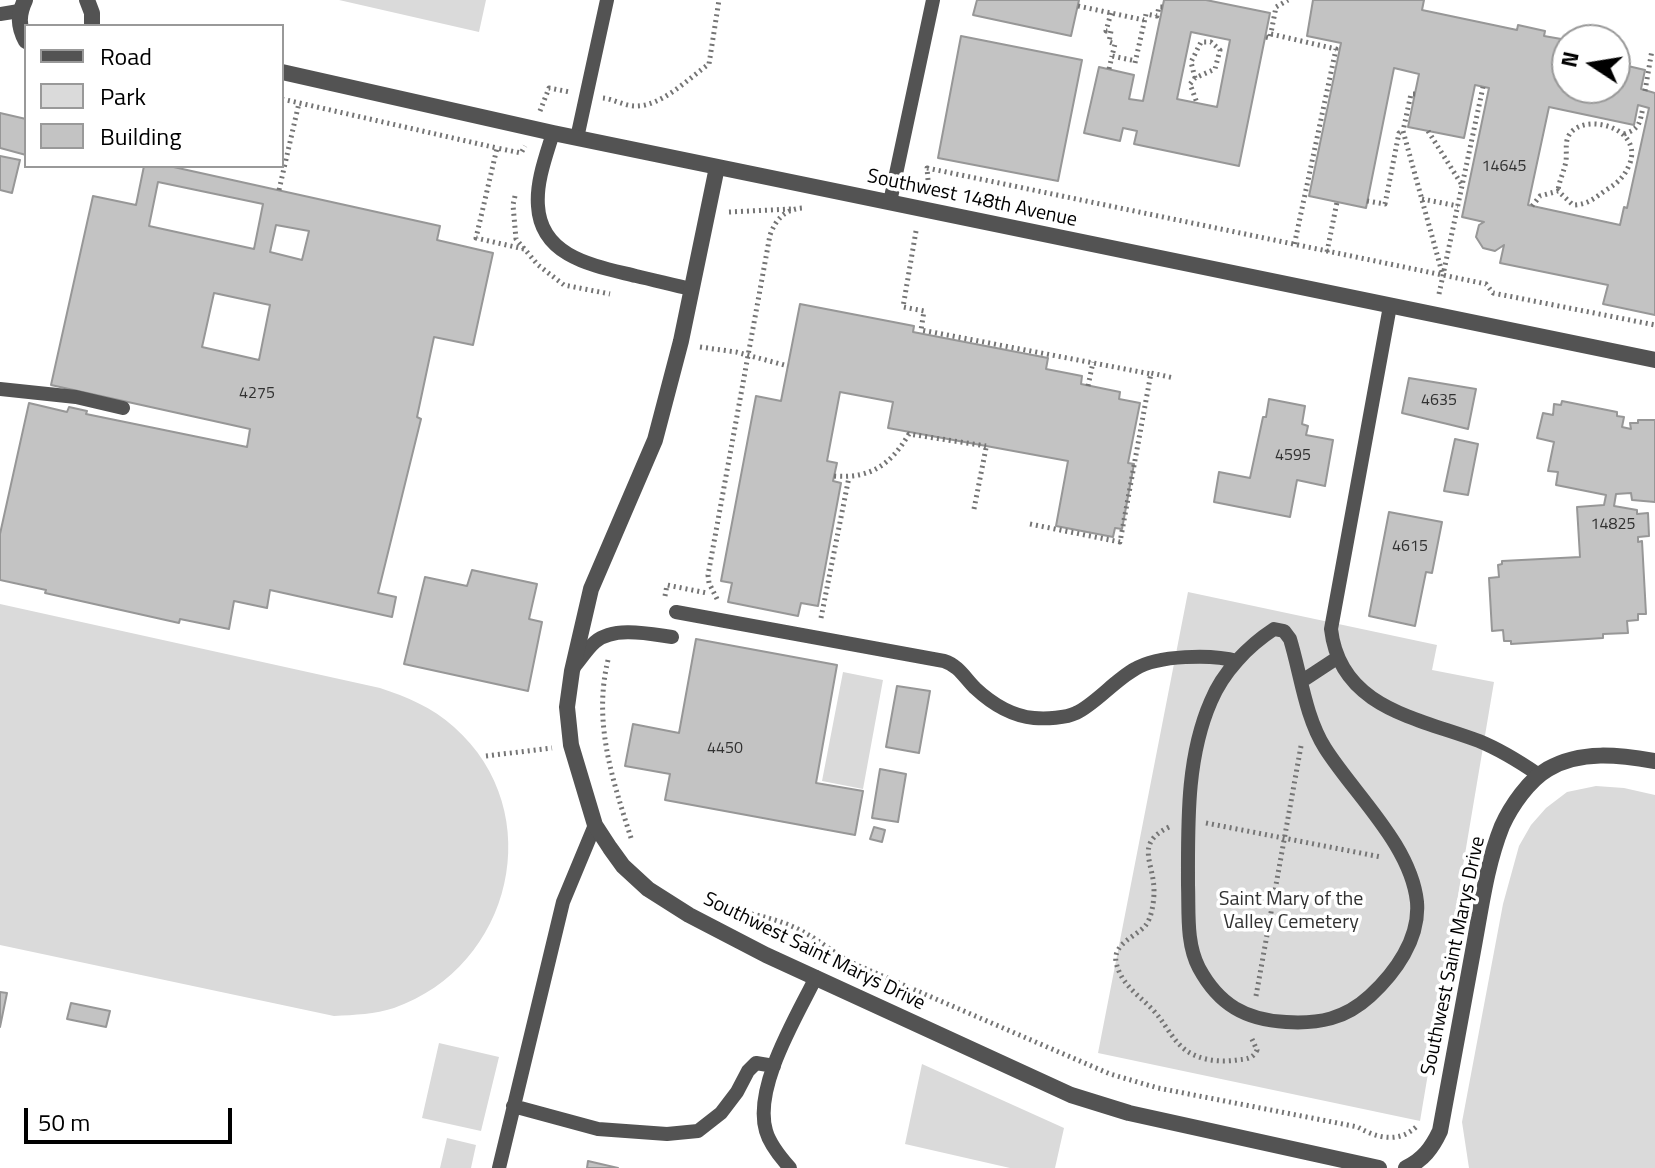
<!DOCTYPE html>
<style>
body{margin:0}
#map{position:relative;width:1655px;height:1168px;overflow:hidden;background:#fff;font-family:"Titillium Web",sans-serif}
canvas{display:block}
.legend{position:absolute;left:24px;top:24px;width:260px;height:144px;box-sizing:border-box;background:#fff;border:2px solid #999;margin:0;padding:10px 14px;list-style:none;font-size:24px;color:#000}
.legend li{display:flex;align-items:center;gap:16px;height:40px}
.legend b{width:40px;border:2px solid #999}
.north{position:absolute;left:1551px;top:24px;width:80px;height:80px;box-sizing:border-box;background:#fff;border:2px solid #999;border-radius:50%;rotate:282deg;font-size:22px;font-weight:700;line-height:32px;text-align:center;color:#000}
.north::after{content:'';display:block;margin:auto;width:28px;height:36px;background:#000;clip-path:polygon(50% 0,100% 100%,50% 72%,0 100%)}
.scale{position:absolute;left:24px;top:1108px;width:208px;height:36px;box-sizing:border-box;border:4px solid #000;border-top:0;padding-left:10px;font-size:24px;line-height:28px;white-space:nowrap;color:#000;-webkit-text-stroke:6px #fff;paint-order:stroke}
</style>
<div id="map">
<canvas width="1655" height="1168"></canvas>
<ul class="legend">
<li><b style="height:10px;background:#535353"></b>Road</li>
<li><b style="height:22px;background:#dadada"></b>Park</li>
<li><b style="height:22px;background:#c3c3c3"></b>Building</li>
</ul>
<div class="north">N</div>
<div class="scale">50 m</div>
</div>
<script>
const context = document.querySelector('canvas').getContext('2d');
context.lineJoin = 'round';
function paint(path, color) { context.fillStyle = color; context.fill(path, 'evenodd'); }
function strokePath(path, color, width, dash) { context.strokeStyle = color; context.lineWidth = width; context.lineCap = dash ? 'butt' : 'round'; context.setLineDash(dash || []); context.stroke(path); }
function label(font, color, halo, rows, align = 'center') {
  context.font = font + ' "Titillium Web",sans-serif'; context.lineWidth = 7; context.setLineDash([]); context.textBaseline = 'middle'; context.strokeStyle = halo; context.fillStyle = color; for (const [text, x, y, turn = 0] of rows) {
    context.save(); context.translate(x, y); context.rotate((+turn || 0) * Math.PI / 180); context.textAlign = isNaN(turn) ? turn : align; if (halo) context.strokeText(text, 0, 0); context.fillText(text, 0, 0); context.restore();
  }
}
paint(new Path2D(`
 M339 0H486L479 32Z
 M1188 592 1437 645 1432 670 1494 682 1420 1121 1098 1053Z
 M0 604 380 688C407 697 432 707 454 727 550 812 512 967 394 1008 375 1014 355 1015 334 1016L0 945Z
 M843 672 883 680 863 789 822 781Z
 M1596 786 1624 788 1655 795V1168H1469L1462 1122 1503 904 1519 846 1531 825 1546 808 1567 792Z
 M439 1043 499 1057 481 1131 422 1118Z
 M922 1064 1064 1128 1055 1168H1010L905 1144Z
 M447 1138 476 1145 471 1168H440Z`), '#dadada');
const building = new Path2D(`
 M977 0H1079L1071 36 973 15Z
 M1164 0H1206L1270 13 1239 166 1134 144 1137 131 1123 128 1120 141 1084 133 1099 67 1134 75 1129 99 1143 101ZM1191 32 1230 40 1217 107 1177 99Z
 M1313 0H1424L1422 10 1517 30 1518 25 1545 31 1544 36 1567 40V88H1615V63L1645 70 1641 89 1655 93V315L1603 304 1608 285 1500 263 1504 245 1495 251 1483 248 1476 237 1479 225 1484 222 1462 217 1489 88 1475 85 1464 138 1408 127 1419 74 1394 68 1366 208 1309 196 1341 43 1307 36ZM1638 105 1649 108 1627 208 1624 207 1620 225 1528 205 1549 107 1634 125Z
 M961 36 1082 60 1058 181 938 158Z
 M0 113 26 119V155L0 148Z
 M0 156 20 160 12 193 0 190Z
 M144 166H169L440 226 437 240 493 253 473 345 434 337 417 417 421 419 378 593 396 597 392 617 270 590 267 608 234 601 229 629 180 619 179 623 45 593 46 590 0 580V534L29 403 67 412 69 407 87 411 86 414 247 447 250 429 51 385 93 196 136 205ZM158 182 263 204 254 249 149 226ZM276 225 309 231 302 260 270 252ZM214 293 270 305 259 360 202 347Z
 M800 304 914 326 913 332 1048 358 1046 369 1082 376 1081 384 1120 392 1119 399 1140 403 1128 463 1134 464 1122 529 1115 528 1113 537 1056 526 1068 461 888 428 893 402 840 392 827 461 837 463 833 481 841 483 818 606 801 603 798 616 728 602 732 583 721 581 756 396 781 401Z
 M1409 378 1476 389 1468 429 1402 413Z
 M1269 399 1305 406 1302 424 1308 426 1306 435 1333 440 1325 486 1297 480 1290 517 1214 502 1219 472 1250 478 1263 417H1266Z
 M1562 401 1617 412V416L1624 417 1622 427 1631 429 1630 423H1638V420H1655V502L1632 500 1631 493 1616 494 1614 506 1637 510V514L1648 513 1649 536 1638 537V542L1642 541 1646 614H1638V620L1627 621 1628 633 1603 634V638L1511 644V641H1504L1503 630 1492 631 1489 578 1499 577 1498 565 1502 564V561L1580 557 1577 507 1604 505 1606 495 1556 485 1558 472 1548 471 1554 442 1537 438 1543 413 1553 415 1554 404 1561 405Z
 M1455 439 1478 444 1468 495 1444 491Z
 M1389 512 1442 522 1432 573 1426 572 1415 626 1369 616Z
 M472 570 537 584 529 619 542 622 528 691 404 664 425 577 467 586Z
 M696 639 837 665 816 783 863 791 855 835 665 800 670 774 625 766 633 724 679 733Z
 M897 686 930 691 919 753 886 747Z
 M880 769 906 774 898 822 872 818Z
 M874 827 885 830 882 842 870 839Z
 M0 992 7 993 0 1027Z
 M71 1003 110 1011 106 1027 67 1019Z
 M588 1161 618 1168H587Z`);
paint(building, '#c3c3c3');
strokePath(building, '#979797', 2);
strokePath(new Path2D(`
 M1078 6 1144 20
 M1111 13 1106 31H1111L1109 42 1115 44 1112 56 1136 61
 M1271 34 1336 49 1294 246
 M1266 37 1270 38 1276 7 1288 0
 M1135 63 1146 14 1157 16 1159 7H1163
 M1109 69 1112 56
 M1195 78 1191 62 1201 42H1211L1220 50 1215 69 1195 78 1190 84 1197 103
 M1645 91 1652 50
 M1415 94H1411L1403 131 1443 276
 M603 98C613 99 625 106 635 106 661 107 689 78 709 64L719 0
 M282 99 497 148
 M540 111 549 88 570 92
 M1428 131 1462 185
 M1624 134C1640 129 1640 122 1643 107
 M279 190 299 103
 M929 192 927 168 1486 284 1493 293 1655 325
 M515 196 513 205 516 239 538 265 564 285 610 294
 M1422 199 1458 206
 M1367 201 1385 204 1399 133 1403 131
 M1532 206 1540 196 1558 191 1573 205C1587 205 1595 198 1606 190 1618 183 1625 176 1630 163 1643 126 1580 111 1568 137 1565 144 1567 153 1566 161 1564 172 1559 181 1558 191
 M729 212 791 209
 M916 231 903 307 924 311 921 330 1151 374
 M524 249 476 238 497 148 521 153 525 146
 M1327 252 1337 202
 M1439 294 1483 87
 M700 347 736 352 788 366
 M1088 386 1093 362
 M834 476C871 479 891 464 909 434L986 446
 M974 509 986 448
 M1030 524 1120 542 1151 373 1174 378
 M665 596 667 585 707 593
 M717 599 709 583 708 575 770 235C776 219 785 209 803 208
 M821 618 849 477
 M608 660C593 722 612 778 631 838
 M486 756 552 748
 M1206 823 1381 857
 M1169 827C1134 844 1154 862 1154 891 1154 901 1152 918 1145 926 1135 937 1113 944 1116 962 1121 985 1139 995 1153 1010 1168 1026 1174 1046 1194 1055 1207 1061 1223 1062 1237 1060 1246 1059 1253 1059 1257 1050L1251 1037
 M728 909C757 915 786 920 812 937 825 945 836 954 850 962L1110 1074 1158 1088 1358 1127C1378 1139 1400 1143 1417 1126
 M1256 996 1301 746`), '#757575', 5, [2, 4]);
strokePath(new Path2D(`
 M0 14 19 11
 M553 133C546 156 536 182 538 206 541 258 596 266 636 276 654 280 673 285 691 289
 M577 138 607 0
 M890 202 933 0
 M1390 306 1331 629C1340 708 1418 718 1479 741 1501 750 1520 762 1539 775
 M0 389 76 397 123 408
 M676 612 944 661C959 666 964 677 975 688 991 703 1012 716 1034 718 1046 719 1066 718 1076 713 1094 705 1115 680 1135 669 1158 655 1212 654 1237 661
 M1274 629 1284 631 1290 639C1301 675 1305 716 1325 748 1354 794 1411 845 1417 902 1420 939 1395 973 1370 996 1345 1019 1319 1024 1286 1022 1246 1020 1219 1005 1199 968 1186 943 1189 913 1188 885 1188 824 1186 758 1211 701 1223 672 1248 646 1274 629Z
 M574 667C581 659 587 649 595 642 614 626 650 634 672 637
 M1302 681 1337 658
 M513 1106 598 1129 667 1134 698 1131 721 1113 737 1092 748 1071 756 1063 774 1066
 M499 1168 563 902 595 825
 M790 1168C781 1158 770 1145 766 1131 753 1087 797 1016 816 977`), '#535353', 14);
strokePath(new Path2D(`
 M25 0C18 15 18 26 26 41
 M87 0 92 13V26
 M282 72 553 133 1655 360
 M717 167 681 341 655 440 591 589 572 671 567 707 571 745 595 825 610 848 623 866 648 889 689 915 766 955 1071 1095 1129 1113 1379 1168
 M1406 1168C1423 1160 1432 1148 1440 1131 1451 1071 1462 1011 1473 951 1481 909 1486 866 1502 826 1511 806 1529 780 1548 769 1581 750 1619 755 1655 761`), '#535353', 16);
label('16px', '#313131', null, [
 ["14645",1504,167],
 ["4275",257,394],
 ["4635",1439,401],
 ["4595",1293,456],
 ["14825",1613,525],
 ["4615",1410,547],
 ["4450",725,749]
]);
label('20px', '#000', '#fff', [
 ["Southwest 148th Avenue",972,199,12],
 ["Southwest Saint Marys Drive",814,952,26],
 ["Southwest Saint Marys Drive",1454,956,-78]
]);
label('20px', '#313131', '#fff', [
 ["Saint Mary of the",1291,900],
 ["Valley Cemetery",1291,923]
]);
</script>
